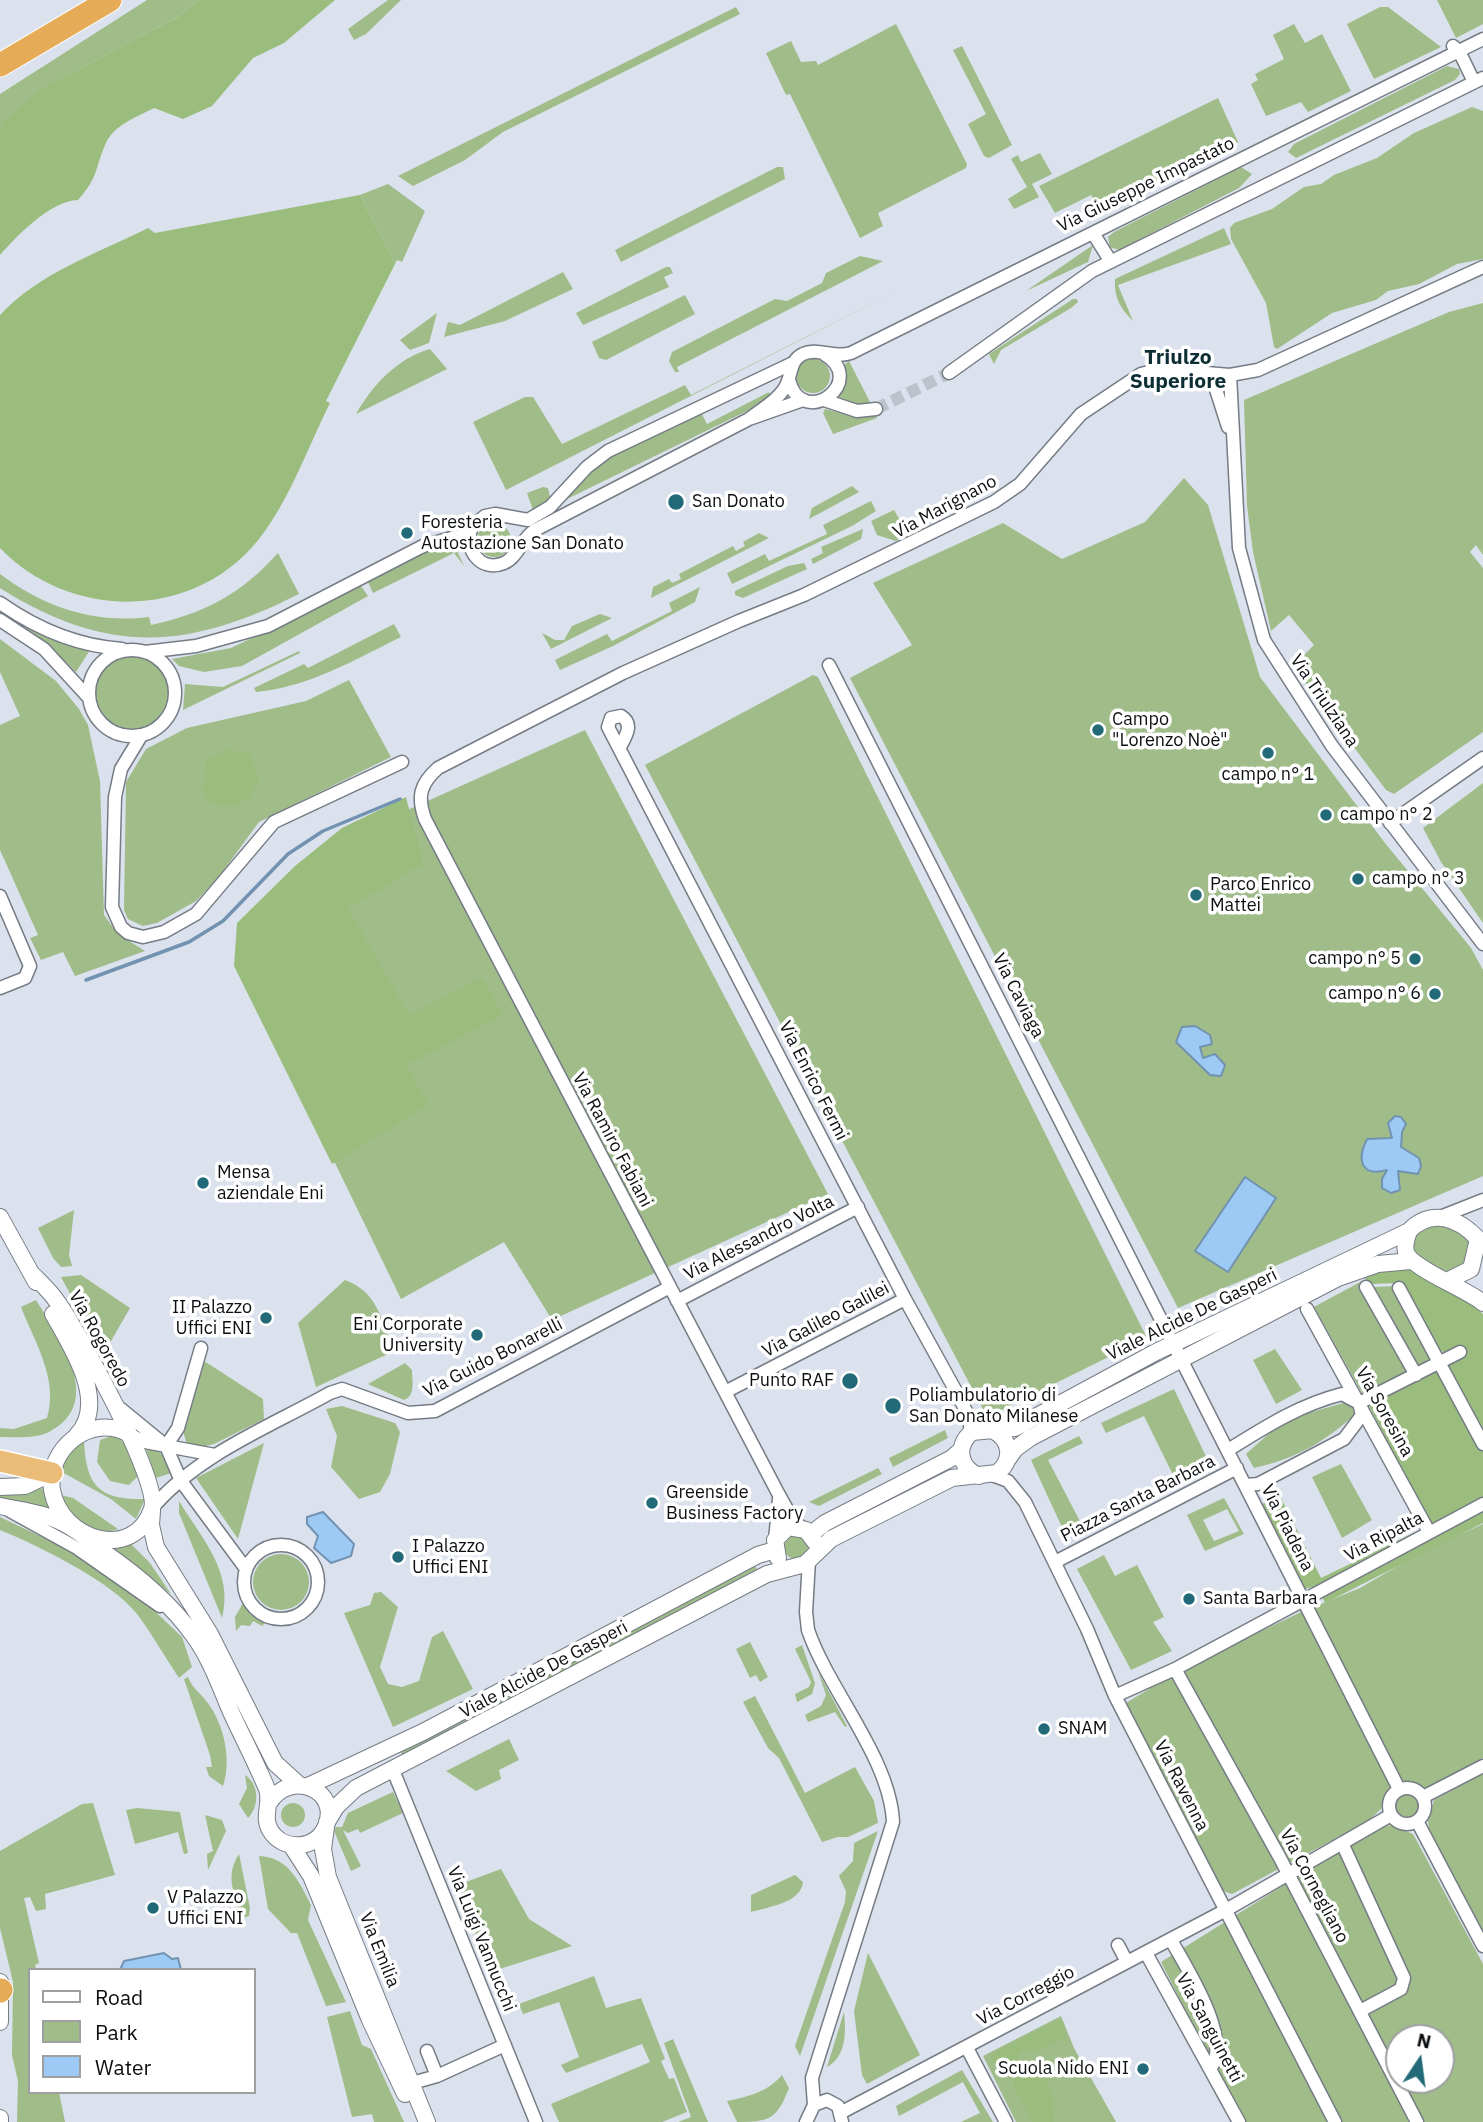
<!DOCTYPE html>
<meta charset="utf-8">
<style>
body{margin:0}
#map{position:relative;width:1483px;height:2122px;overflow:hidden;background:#dbe2ed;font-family:"IBM Plex Sans",sans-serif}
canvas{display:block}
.legend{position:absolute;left:28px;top:1968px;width:228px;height:126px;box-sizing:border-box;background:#fff;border:2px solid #9e9fa1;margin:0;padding:9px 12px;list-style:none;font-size:21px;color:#0d1013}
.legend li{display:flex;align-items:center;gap:14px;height:35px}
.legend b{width:35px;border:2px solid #9e9fa1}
.north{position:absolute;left:1385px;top:2024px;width:70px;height:70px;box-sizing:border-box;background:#fff;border:2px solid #9e9fa1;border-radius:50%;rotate:13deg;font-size:19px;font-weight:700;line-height:28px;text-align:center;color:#0d1013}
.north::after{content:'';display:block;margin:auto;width:24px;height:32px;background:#226a77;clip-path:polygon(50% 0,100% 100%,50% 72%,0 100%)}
</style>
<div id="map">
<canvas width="1483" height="2122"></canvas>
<ul class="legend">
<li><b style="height:9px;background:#fff"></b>Road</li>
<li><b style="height:19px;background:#9fbc89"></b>Park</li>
<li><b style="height:19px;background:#9dcaf5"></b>Water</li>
</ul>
<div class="north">N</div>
</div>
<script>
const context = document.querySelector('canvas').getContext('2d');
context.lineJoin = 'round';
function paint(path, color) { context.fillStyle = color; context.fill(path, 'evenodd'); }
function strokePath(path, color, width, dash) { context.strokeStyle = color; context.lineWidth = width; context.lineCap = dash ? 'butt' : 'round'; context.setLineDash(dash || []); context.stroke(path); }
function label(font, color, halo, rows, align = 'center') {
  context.font = font + ' "IBM Plex Sans",sans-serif'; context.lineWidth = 7; context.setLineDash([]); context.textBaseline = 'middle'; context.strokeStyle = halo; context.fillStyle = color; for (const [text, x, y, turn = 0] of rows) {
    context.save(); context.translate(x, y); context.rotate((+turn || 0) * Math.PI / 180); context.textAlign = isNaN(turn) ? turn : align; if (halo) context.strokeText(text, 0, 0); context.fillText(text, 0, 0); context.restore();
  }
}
paint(new Path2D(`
 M147 0H199L176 18 66 76 10 116 0 126V94Z
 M388 0H401L366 34 354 40 348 29Z
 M1437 0H1483V24L1456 38Z
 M736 7 740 14 503 132 465 160 413 186 398 176Z
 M1380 7H1388L1441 47 1374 79 1347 24Z
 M896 24 967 164 966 168 878 213 883 226 860 238 790 94 786 95 766 53 791 41 801 62 816 61 818 65Z
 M1294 24 1305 43 1322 34 1351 91 1308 112 1301 102 1266 116 1251 84 1258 80 1255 74 1284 59 1273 35Z
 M962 46 1012 145 989 158 984 156 968 124 986 114 953 50Z
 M1447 66 1459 69 1460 74 1455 80 1296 158 1288 152 1294 144Z
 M1218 98 1238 142 1102 213 1091 195 1055 213 1039 186Z
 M1472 107 1483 111V259L1457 264 1419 284 1388 291 1376 300 1332 313 1277 349 1274 347 1266 303 1231 239 1230 228 1234 223 1272 209 1304 187 1321 184 1334 175 1377 158 1414 133Z
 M1040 153 1052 174 1032 184 1039 197 1014 209 1008 199 1027 187 1011 159 1018 155 1021 162Z
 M777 167H783L785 179 621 262 615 250Z
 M1241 167 1252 174 1239 188 1119 250 1110 247 1108 237 1114 232Z
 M388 184 425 211 402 262 397 260 395 264 360 195Z
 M1224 228 1231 244 1118 285 1133 321C1120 308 1114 298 1115 279Z
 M1093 245 1088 262 1026 291Z
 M860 256 883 261 677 367 679 372H675L669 361 672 352 775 299 787 301 822 283 826 273Z
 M666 267H670L673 273 664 277 669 287 583 325 576 313Z
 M563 272 573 289 505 321 444 337 448 322 460 325Z
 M899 290 506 490 473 422 525 397H533L562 444 685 385 691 395Z
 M685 295 695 314 606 360 599 358 592 342Z
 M1073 299H1077L1078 302 1071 308 1001 350 994 364 989 354Z
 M1483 303V555L1476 545 1470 552 1483 568V732L1394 794 1386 790 1293 666 1314 645 1289 615 1271 631 1253 552 1247 506 1244 400 1449 312Z
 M437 313 429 343 410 350 400 340Z
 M430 349 447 369 356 414C372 386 397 358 430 349Z
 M796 376a17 17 0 1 1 34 0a17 17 0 1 1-34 0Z
 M849 361 870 402 862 406 839 397 845 380 844 365Z
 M769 392 770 395 749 410 565 500 603 461 701 412 707 424Z
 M825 409 855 417 876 415 877 418 833 434 823 413Z
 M1184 478 1208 505 1260 677 1385 843 1471 948 1483 970V1176L1178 1308 850 678 912 645 873 583 1003 523 1062 559 1145 522Z
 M852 486 859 492 809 519 812 508Z
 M543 487 548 488 550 497 547 503 533 510 527 493Z
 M871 501 876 511 852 526 732 584 727 573 765 554 769 561 827 534 823 525Z
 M894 510 901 522 891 528 896 536 906 535 896 541 877 535 871 521Z
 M477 540a17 17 0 1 1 34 0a17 17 0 1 1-34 0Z
 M863 529 861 539 813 564 811 559 823 553 821 547Z
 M759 533 769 538 651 598 653 587 669 579 672 583 681 579 679 574 733 546 736 551 745 546 743 542Z
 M446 545 457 551 464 566 454 553 373 593 368 582 431 549Z
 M278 553 299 594C188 650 108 656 0 588V574C44 607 93 624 149 617L151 625C205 613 240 595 278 553Z
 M804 563 807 569 743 598 735 595V591L788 566Z
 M361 586 368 596 242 666 204 672 179 666 172 659 231 648Z
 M700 587 695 602 613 646 560 670 555 660 607 634 612 641 672 611 669 603Z
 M0 610 90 650 76 672 43 640Z
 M600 614 612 618 551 649 542 633 555 640H564L572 626Z
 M394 624 401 637C354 660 309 687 256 692L254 688 304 664 308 668Z
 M0 639 56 681 79 709 88 725 100 781 104 915 118 934 145 951 75 976 63 952 41 960 30 938 38 935 0 850V725L20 716 0 672Z
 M299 651 300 653 183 710 185 684 223 687Z
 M94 693a37 37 0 1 1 74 0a37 37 0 1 1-74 0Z
 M813 675 818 677 1147 1338 987 1417 645 765Z
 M349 680 391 757 259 822 218 878 196 901 157 923 143 926 128 919 124 910 126 782 146 749 187 728 306 701Z
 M585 730 828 1194 552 1320 504 1242 401 1299 270 1029 361 831Z
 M1483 783V923L1441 862 1423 828Z
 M74 1210 69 1255 72 1266 61 1267 53 1258 38 1228Z
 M1428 1224 1450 1225 1470 1241 1467 1265 1449 1272 1424 1263 1412 1251 1414 1234Z
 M81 1275 130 1308 103 1355 61 1277Z
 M345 1280C377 1292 379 1315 392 1344L388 1354 316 1387 298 1323Z
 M1362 1281 1375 1287 1394 1286 1434 1360 1363 1395 1314 1307Z
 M36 1300C58 1336 107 1402 49 1432 35 1439 15 1437 0 1437V1428L14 1429 47 1418C59 1379 34 1341 21 1307Z
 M1275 1349 1302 1390 1276 1404 1253 1360Z
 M204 1361 263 1399 264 1419 214 1444 201 1447 187 1445 183 1431Z
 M405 1363 412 1370C412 1380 416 1396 404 1400L368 1384Z
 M1174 1389 1209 1463 1175 1479 1144 1416 1106 1433 1101 1423Z
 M1350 1401 1357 1413C1324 1442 1298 1458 1254 1468L1246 1454 1273 1430 1298 1416Z
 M342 1406 395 1423 400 1432 390 1474 380 1492 359 1499 331 1467 337 1436 326 1409Z
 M945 1430 948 1438 893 1467 889 1458Z
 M114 1435C127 1441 138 1463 137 1477L129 1485 110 1481 97 1462 100 1440Z
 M1079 1436 1083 1443 1048 1460 1083 1527 1066 1536 1031 1460Z
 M84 1441C86 1487 100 1500 145 1499L136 1519 111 1499 60 1471 71 1451Z
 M264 1443 238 1539 196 1478Z
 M146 1449 160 1452 171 1473 156 1478Z
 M1341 1464 1372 1520 1342 1538 1312 1477Z
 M878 1468 882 1474 819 1506 809 1502Z
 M44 1488 52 1511 0 1499V1493Z
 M61 1495 73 1498 118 1529C91 1538 70 1518 61 1495Z
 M1224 1498 1244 1534 1205 1551 1187 1515ZM1227 1509 1239 1531 1214 1541 1203 1520Z
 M179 1501C202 1539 234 1572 222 1618L179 1513Z
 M0 1517 88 1559 143 1600 182 1637 192 1667 179 1678C165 1657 152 1634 137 1614 111 1581 39 1546 0 1530Z
 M1483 1524V1758L1426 1788 1392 1784 1381 1809 1368 1821 1232 1894 1223 1891 1126 1703 1182 1669 1301 1612 1360 1588 1422 1552Z
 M784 1547a12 12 0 1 1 24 0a12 12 0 1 1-24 0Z
 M129 1542 150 1563 171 1594 109 1547Z
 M253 1582a28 28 0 1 1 56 0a28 28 0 1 1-56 0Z
 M1104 1555 1115 1576 1137 1565 1164 1617 1153 1622 1172 1651 1131 1670 1077 1569Z
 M754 1565 757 1569 599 1657 404 1758 400 1751Z
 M381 1592 398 1607 380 1667 388 1684 402 1687 419 1681 432 1637 443 1631 473 1689 393 1727 344 1613 370 1605 374 1593Z
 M244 1601 266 1622 262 1626 253 1621 250 1626 241 1625 236 1631 235 1617Z
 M750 1642 768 1677 760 1682 756 1675 750 1678 736 1649Z
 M802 1645 815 1683 812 1694 797 1702 795 1694 809 1687 811 1682 795 1649Z
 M818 1671 847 1726 845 1727 835 1712 808 1722 805 1715 821 1706 826 1695Z
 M188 1677C194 1691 200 1692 207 1702 224 1723 232 1761 223 1786L209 1776 206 1767H212L210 1755 184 1679Z
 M755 1696 805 1793 855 1767 874 1801 878 1823 848 1837H838L822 1842 779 1758 768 1748 743 1702Z
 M509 1739 519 1760 499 1770 501 1779 476 1791 446 1771Z
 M1483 1774V1933L1430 1835 1428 1821 1434 1800Z
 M245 1775C259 1784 260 1806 248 1818L239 1804 247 1788Z
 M393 1792 403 1813 360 1833 358 1829 348 1833 343 1830 361 1866 351 1871 334 1831 336 1827H342L348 1813Z
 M1396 1805a12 12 0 1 1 24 0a12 12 0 1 1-24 0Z
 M93 1803 115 1875 45 1894 46 1909 36 1911 30 1897 24 1898 39 1963 35 1965 36 1970H30V2092H59L65 2122H17L18 2081 12 2055 13 1982 0 1928V1851L82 1804Z
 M281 1815a12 12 0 1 1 24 0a12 12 0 1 1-24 0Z
 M137 1808 180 1812 188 1853 184 1854 178 1832 135 1844 126 1810Z
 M205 1815 222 1820 226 1831 208 1870 207 1854 213 1851Z
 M1391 1825 1413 1834 1483 1964V2122H1242L1161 1962 1372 1830ZM1399 2038H1441V2080H1399Z
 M878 1831 800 2056 795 2046 845 1902 846 1891 839 1876 853 1861 854 1843Z
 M239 1854 250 1908 249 1916 246 1917 240 1915C234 1891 225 1876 239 1854Z
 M259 1856C288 1857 299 1881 311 1905L308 1920 346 2002 326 2006 297 1933H291L268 1909Z
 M501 1869 529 1919 572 1946 490 1972 458 1885Z
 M795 1875 803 1882C801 1903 768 1907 751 1912V1895Z
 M868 1953 920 2055 867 2084 862 2075 854 2011Z
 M594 1976 606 2008 641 1998 665 2059 661 2061 669 2079 674 2078 687 2112 662 2122H559L551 2104 650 2062 642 2044 566 2073 561 2065 579 2057 559 2002 523 2014 519 2004Z
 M350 2011 362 2045 371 2049 404 2122H374L372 2114 352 2117 327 2017Z
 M844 2012C846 2031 847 2056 827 2067Z
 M1061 2016 1074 2048 1116 2122H1016L983 2056Z
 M673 2039 708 2122H678L691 2117 664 2043Z
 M962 2070 993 2122H961L980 2113 963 2082 899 2116 896 2106Z
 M782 2075 789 2088C777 2119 770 2122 737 2122L727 2101C747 2097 768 2092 782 2075Z`), '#9fbc89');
paint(new Path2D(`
 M199 0H335L284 43 253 58 212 106 183 119 154 108C137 117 113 125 105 145 94 171 99 176 78 200 50 201 18 235 0 255V126L4 121 41 89 176 18Z
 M360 195 395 264 326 401 330 403C309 445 292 493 265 531 203 620 73 624 0 548V315C39 273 98 253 148 228L155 233Z
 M227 749 249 754 259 781C248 801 241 806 218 806L205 797 203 790 207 761Z
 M406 797 423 864 348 908 409 1015 482 977 502 1015 406 1065 428 1105 332 1164 234 966 237 923 295 866 342 828Z
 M1409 1264 1451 1287 1483 1314V1523L1325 1603 1317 1586 1304 1589 1262 1504 1280 1496 1321 1578 1430 1525 1368 1404 1456 1361 1436 1347 1401 1283 1370 1284 1360 1273Z
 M1061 2019 1067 2041 1059 2040 1044 2048 1020 2052 1019 2062 1045 2077 1051 2089 1054 2122H1033L1013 2087 1015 2079 997 2066 989 2055Z`), '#9abd7d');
const water = new Path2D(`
 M1195 1026 1210 1035 1212 1044 1200 1047 1203 1058 1215 1054 1225 1065 1221 1076 1210 1075 1176 1042 1182 1027Z
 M1395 1116 1401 1117 1406 1124 1402 1132 1401 1147 1419 1158 1421 1166 1418 1174 1398 1171 1400 1190 1391 1193 1382 1188V1179L1387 1170C1362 1177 1356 1161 1367 1139L1392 1138 1388 1123Z
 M1245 1177 1276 1198 1228 1272 1195 1251Z
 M323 1512 354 1544 351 1556 331 1563 314 1548 318 1536 307 1524V1517Z
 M164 1953 172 1959 178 1958 181 1970H120L124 1961Z`);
paint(water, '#9dcaf5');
strokePath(water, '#7292b1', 2);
strokePath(new Path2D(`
 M86 980 189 942 223 921 288 854 323 831 400 799`), '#7292b1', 3.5);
strokePath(new Path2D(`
 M876 409 949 373`), '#bcc2cc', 12, [12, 6]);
const minor = new Path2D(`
 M1453 46 1459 51 1474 82
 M1093 233 1111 262
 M949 373 1092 271 1483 78
 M1211 374 1228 427
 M1230 375 1239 548 1264 640 1332 746 1483 944
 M789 380C802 431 870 381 824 354
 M824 400 857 411 876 409
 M749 419C762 409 783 397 788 381 792 370 791 360 803 354 818 347 835 359 851 353L1483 39
 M472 527C463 548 480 573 504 563 518 557 521 539 535 530L749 419 803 400
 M0 603C37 629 76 646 122 649
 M0 620 44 649 89 698
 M89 693a43 43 0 1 1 86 0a43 43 0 1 1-86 0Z
 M145 652 196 646 268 626 423 546 462 535 485 516 495 514 528 520 550 507 587 467 608 451 793 363
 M829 665 1399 1789
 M141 736 121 769 115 797 112 907 121 927 128 933 143 937 164 932 196 914 274 822 402 762
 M620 747C626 736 634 724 621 716L611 718 608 727 905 1299 958 1395 969 1417 971 1433
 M1390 823 1483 758
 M0 896 30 966 25 978 0 988
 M1440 1217 1483 1200
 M1366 1287 1416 1375
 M1399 1288 1483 1444
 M677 1301 858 1207
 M1307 1309 1429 1532
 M725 1392 905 1299
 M1359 1403 1460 1352
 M121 1409 166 1446 181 1481 246 1569
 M129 1434 145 1442 215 1455
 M166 1446 178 1428 201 1348
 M1228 1450C1265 1427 1299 1405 1342 1394L1359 1403 1362 1415 1344 1439 1258 1484 1246 1485
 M992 1475 1008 1481 1025 1502 1087 1629 1115 1696 1335 2122
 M153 1507C199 1454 269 1427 330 1393L342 1389 408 1413 435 1411 670 1287
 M10 1511 77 1548 160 1606
 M801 1527 793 1520 779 1495 425 819C417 797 420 784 438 768L623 673 739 621 804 595 994 502 1020 484 1081 414 1141 374 1160 369 1230 375 1258 370 1483 267
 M775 1540 779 1499
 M244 1582a37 37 0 1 1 74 0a37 37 0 1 1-74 0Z
 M809 1560 806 1612 808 1630C829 1691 890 1758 893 1822L812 2078 814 2105
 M1055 1562 1237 1468
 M1175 1669 1280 1858 1417 2122
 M1115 1696 1175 1669 1483 1504
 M393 1770 536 2122
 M1389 1806a18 18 0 1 1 36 0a18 18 0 1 1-36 0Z
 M1423 1797 1483 1766
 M1417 1821 1483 1946
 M1342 1843 1404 1978 1401 1989 1360 2011
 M1171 1940C1187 1969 1232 2038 1211 2068
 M1118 1945 1127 1962
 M1146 1953 1239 2122
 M967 2048 1006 2122
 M427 2051 437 2076
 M405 2085 437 2076 505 2045
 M842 2112 1226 1910 1391 1815
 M806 2122 814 2105 827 2100 838 2106 842 2122`);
const tertiary = new Path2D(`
 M0 1217 36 1282
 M33 1275C42 1284 51 1292 58 1303 78 1331 161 1482 152 1509 134 1562 61 1541 52 1490 46 1449 91 1412 129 1434
 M1449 1280 1471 1269 1478 1239C1459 1218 1431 1208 1409 1231 1407 1237 1404 1245 1406 1252 1410 1268 1467 1289 1483 1303
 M53 1314C70 1345 109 1402 77 1435
 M1008 1459 1015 1449 1030 1438 1338 1278 1378 1264 1411 1261
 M979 1476C959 1468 955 1446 972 1432L1015 1428 1156 1352 1409 1231
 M0 1487 25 1486 52 1473
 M0 1506C18 1510 40 1512 57 1520 74 1527 90 1541 105 1553 137 1575 171 1604 194 1636 210 1658 220 1686 231 1712 243 1738 256 1763 267 1789 272 1803 262 1816 270 1830 283 1852 316 1850 326 1826 341 1791 291 1768 269 1803
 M152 1511 151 1525 156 1547 210 1634 275 1763 298 1784
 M811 1534 825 1523 952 1458 961 1450
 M778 1558 775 1540 788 1527 806 1530 815 1542
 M308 1786 423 1732 758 1555 775 1550
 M327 1822 336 1807 356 1788 767 1574 805 1564 831 1539 952 1478 997 1473C1014 1460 1011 1439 992 1430
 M326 1827 323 1849 328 1877 427 2122
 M291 1845 311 1876 370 2020 405 2094
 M0 2022V1982
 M0 2118V2122`);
const trunk = new Path2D(`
 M0 1461 52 1473`);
const motorway = new Path2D(`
 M0 65 110 0
 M0 1991 1 1990`);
strokePath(minor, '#757c85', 15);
strokePath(tertiary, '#757c85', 18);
strokePath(trunk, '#fff', 24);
strokePath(motorway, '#fff', 25);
strokePath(minor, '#fff', 12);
strokePath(tertiary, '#fff', 16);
strokePath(trunk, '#eabc78', 21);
strokePath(motorway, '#e5ab57', 23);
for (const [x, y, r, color] of [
 [676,502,9,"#226a77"],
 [407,533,7,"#226a77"],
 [1098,730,7,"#226a77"],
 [1268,753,7,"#226a77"],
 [1326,815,7,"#226a77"],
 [1358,879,7,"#226a77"],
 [1196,895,7,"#226a77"],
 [1415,959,7,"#226a77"],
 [1435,994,7,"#226a77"],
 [203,1183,7,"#226a77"],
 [266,1318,7,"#226a77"],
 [477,1335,7,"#226a77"],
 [850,1381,9,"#226a77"],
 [893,1406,9,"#226a77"],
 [652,1503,7,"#226a77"],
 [398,1557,7,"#226a77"],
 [1189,1599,7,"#226a77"],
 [1044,1729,7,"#226a77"],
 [153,1908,7,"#226a77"],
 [1143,2069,7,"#226a77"]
]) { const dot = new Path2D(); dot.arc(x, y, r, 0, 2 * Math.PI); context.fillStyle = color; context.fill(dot); strokePath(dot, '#fff', 2.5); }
label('18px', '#0d1013', '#fff', [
 ["Via Giuseppe Impastato",1146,185,-26],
 ["Via Marignano",945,507,-28],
 ["Via Triulziana",1324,701,56],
 ["Via Caviaga",1018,996,63],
 ["Via Enrico Fermi",813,1081,63],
 ["Via Ramiro Fabiani",612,1140,62],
 ["Via Alessandro Volta",759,1238,-27],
 ["Viale Alcide De Gasperi",1192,1315,-26],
 ["Via Galileo Galilei",826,1320,-28],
 ["Via Rogoredo",99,1339,61],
 ["Via Guido Bonarelli",493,1358,-27],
 ["Via Soresina",1384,1412,61],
 ["Piazza Santa Barbara",1138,1499,-27],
 ["Via Piadena",1287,1528,63],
 ["Via Ripalta",1384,1537,-28],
 ["Viale Alcide De Gasperi",544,1670,-28],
 ["Via Ravenna",1181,1786,63],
 ["Via Cornegliano",1314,1886,62],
 ["Via Luigi Vannucchi",481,1939,68],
 ["Via Emilia",379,1950,68],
 ["Via Correggio",1026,1996,-28],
 ["Via Sanguinetti",1209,2028,62]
]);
label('18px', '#0d1013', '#fff', [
 ["San Donato",692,502],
 ["Foresteria",421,523],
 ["Autostazione San Donato",421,544],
 ["Campo",1112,720],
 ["\"Lorenzo Noè\"",1112,741],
 ["campo n° 1",1268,775,"center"],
 ["campo n° 2",1340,815],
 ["campo n° 3",1372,879],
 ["Parco Enrico",1210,885],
 ["Mattei",1210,906],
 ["campo n° 5",1401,959,"right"],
 ["campo n° 6",1421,994,"right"],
 ["Mensa",217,1173],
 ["aziendale Eni",217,1194],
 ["II Palazzo",252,1308,"right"],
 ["Uffici ENI",252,1329,"right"],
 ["Eni Corporate",463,1325,"right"],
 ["University",463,1346,"right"],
 ["Punto RAF",834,1381,"right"],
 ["Poliambulatorio di",909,1396],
 ["San Donato Milanese",909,1417],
 ["Greenside",666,1493],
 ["Business Factory",666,1514],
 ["I Palazzo",412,1547],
 ["Uffici ENI",412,1568],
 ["Santa Barbara",1203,1599],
 ["SNAM",1058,1729],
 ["V Palazzo",167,1898],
 ["Uffici ENI",167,1919],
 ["Scuola Nido ENI",1129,2069,"right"]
], 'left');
label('bold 21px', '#0c2e34', '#fff', [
 ["Triulzo",1178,358],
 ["Superiore",1178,382]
]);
</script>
